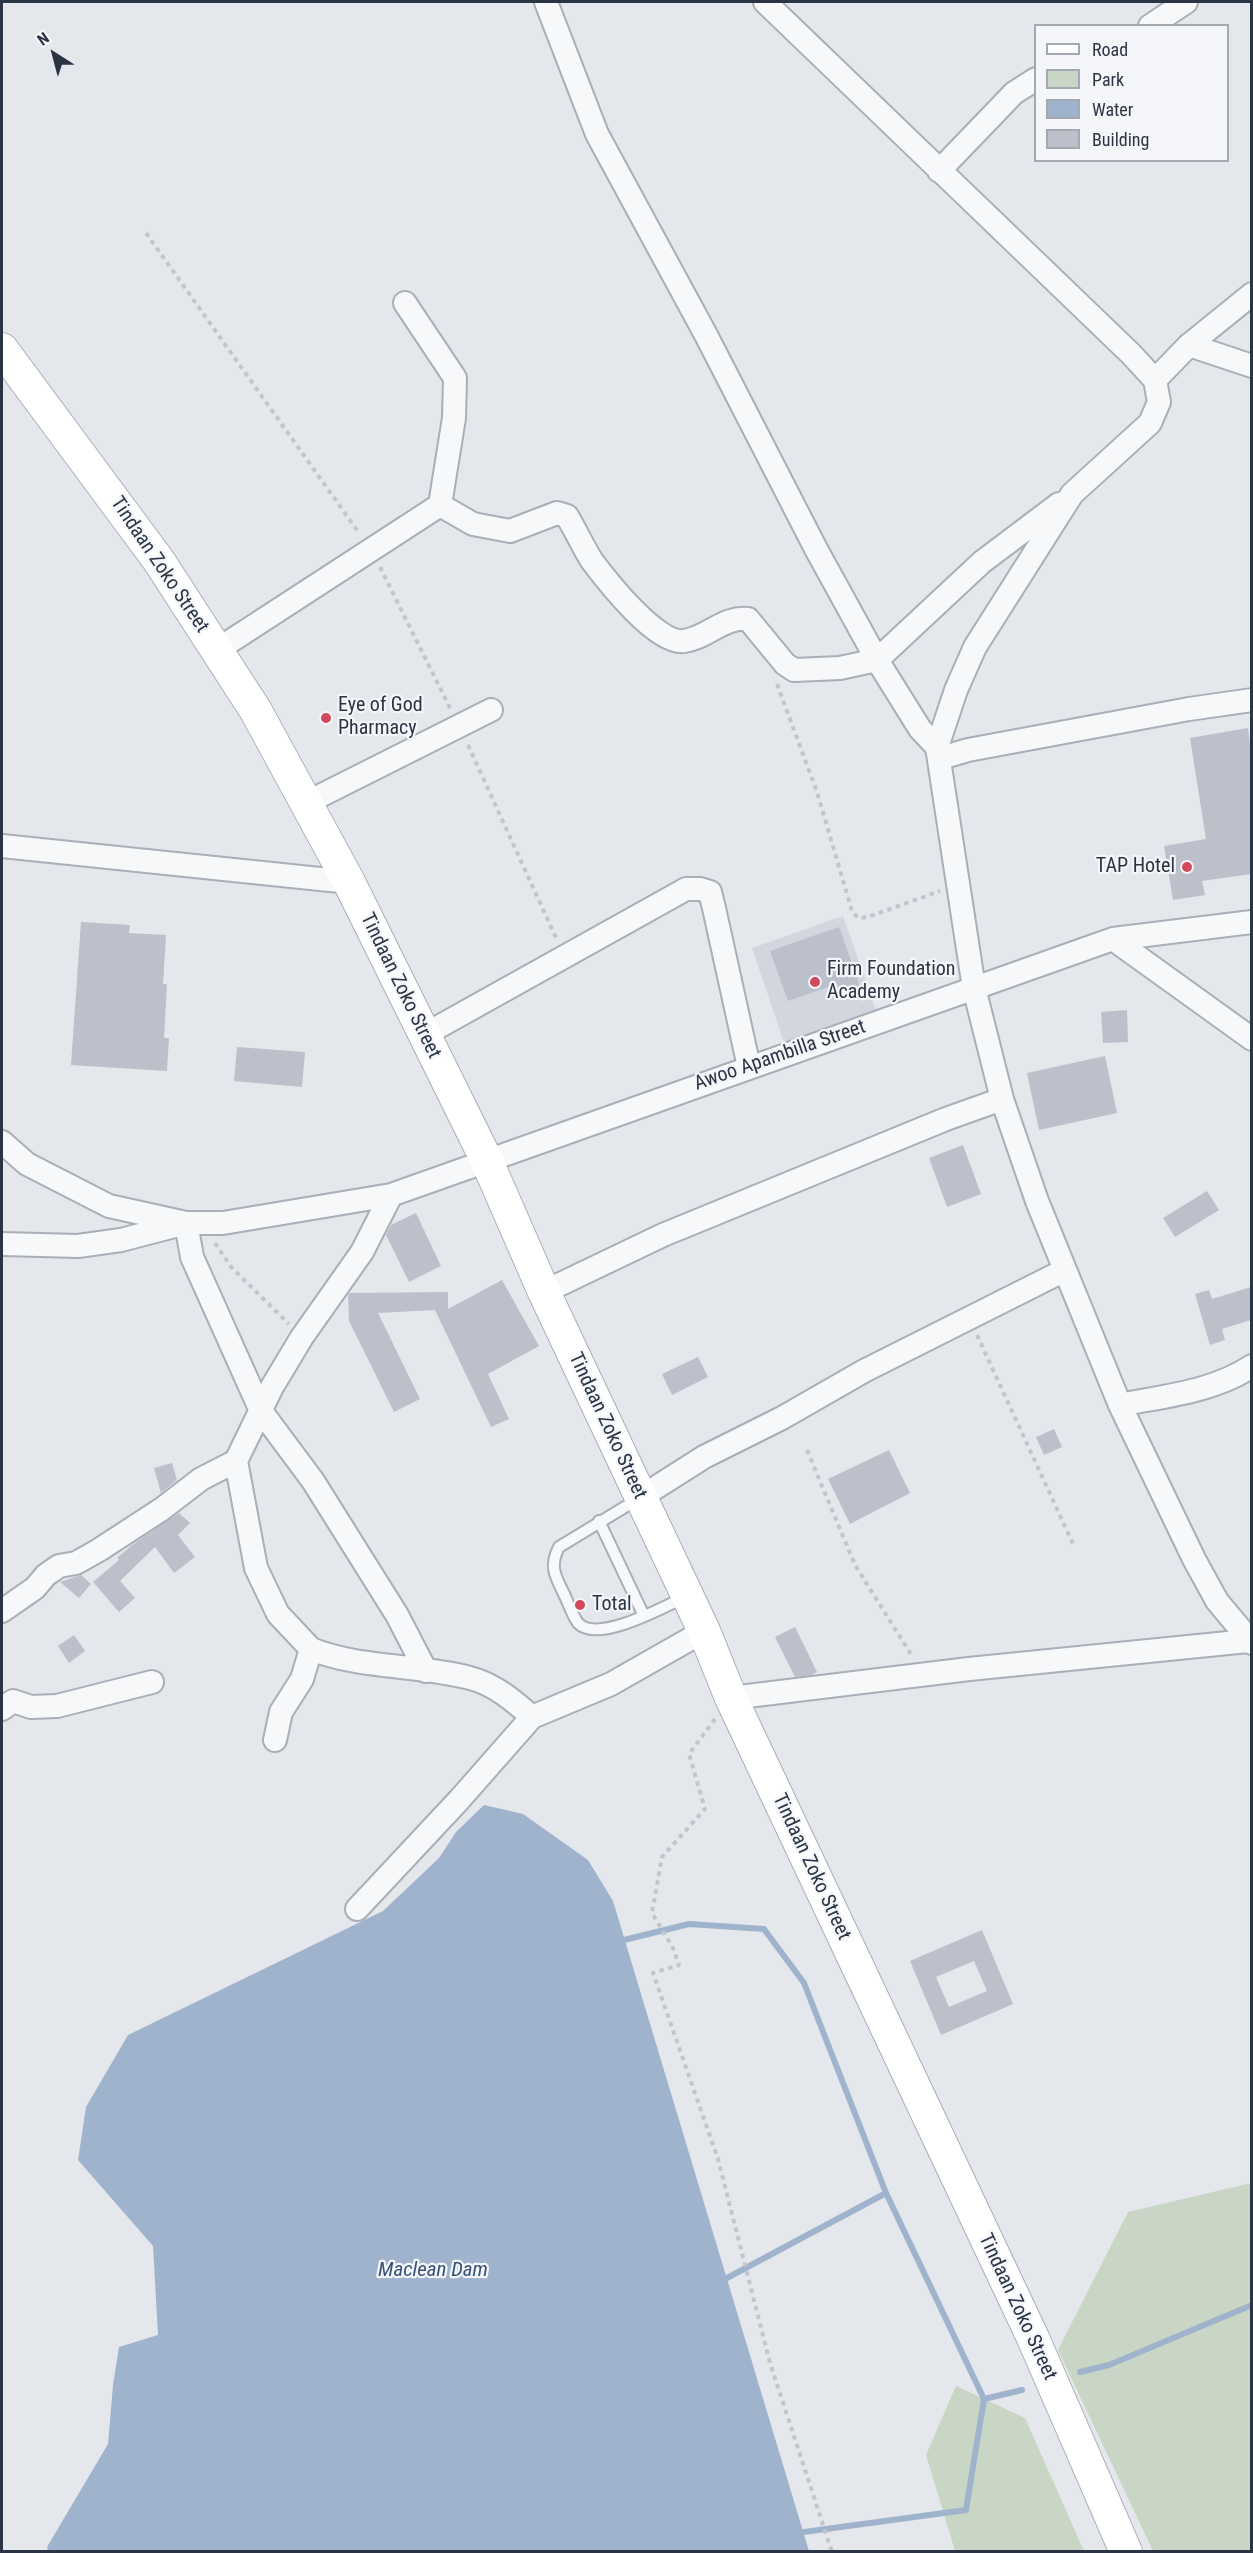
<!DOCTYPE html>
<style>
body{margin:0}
#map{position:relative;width:1253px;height:2553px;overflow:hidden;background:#e4e7ec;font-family:"Roboto Condensed",sans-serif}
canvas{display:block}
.frame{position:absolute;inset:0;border:3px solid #2b3445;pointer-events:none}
.legend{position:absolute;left:1034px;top:24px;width:195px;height:138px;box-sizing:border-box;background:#f4f6f9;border:2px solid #a4a8b1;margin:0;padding:8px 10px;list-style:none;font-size:18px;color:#2b3445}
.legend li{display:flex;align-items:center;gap:12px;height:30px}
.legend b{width:30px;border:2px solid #a4a8b1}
.north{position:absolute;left:24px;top:24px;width:60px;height:60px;-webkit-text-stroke:4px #f4f6f9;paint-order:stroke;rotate:324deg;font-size:16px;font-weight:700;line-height:24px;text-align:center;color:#2b3445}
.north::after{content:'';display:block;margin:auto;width:21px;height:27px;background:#2b3445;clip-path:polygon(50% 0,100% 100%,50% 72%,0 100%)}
</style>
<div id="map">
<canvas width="1253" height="2553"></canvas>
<div class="frame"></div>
<ul class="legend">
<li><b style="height:8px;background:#fff"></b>Road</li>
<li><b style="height:16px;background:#c9d6c5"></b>Park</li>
<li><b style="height:16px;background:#9fb4cc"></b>Water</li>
<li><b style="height:16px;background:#bbc0ca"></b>Building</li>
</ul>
<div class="north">N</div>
</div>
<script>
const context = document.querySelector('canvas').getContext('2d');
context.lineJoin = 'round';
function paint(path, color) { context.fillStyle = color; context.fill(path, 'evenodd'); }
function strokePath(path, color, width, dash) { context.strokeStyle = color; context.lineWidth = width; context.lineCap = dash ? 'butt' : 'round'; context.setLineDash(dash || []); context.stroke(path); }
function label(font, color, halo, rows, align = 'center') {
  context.font = font + ' "Roboto Condensed",sans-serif'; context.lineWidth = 4.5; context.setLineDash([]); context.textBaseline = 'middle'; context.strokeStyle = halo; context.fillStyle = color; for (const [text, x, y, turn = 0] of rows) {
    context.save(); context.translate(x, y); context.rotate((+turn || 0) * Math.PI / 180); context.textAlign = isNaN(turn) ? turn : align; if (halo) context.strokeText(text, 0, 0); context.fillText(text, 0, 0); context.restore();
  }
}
paint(new Path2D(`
 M843 916 878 1016 786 1048 752 948Z`), '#d2d6de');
paint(new Path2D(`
 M1251 2183V2551H1153L1058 2350 1128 2212Z
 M956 2386 1025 2418 1084 2551H955L926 2455Z`), '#c9d6c5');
paint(new Path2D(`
 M484 1805 523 1814 588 1860 613 1901 809 2551H48L47 2547 108 2444 113 2385 119 2347 158 2335 153 2246 78 2160 86 2107 128 2035 383 1911 439 1858 456 1832Z`), '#9fb4cc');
strokePath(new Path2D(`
 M624 1940 689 1924 764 1929 804 1983 886 2193 984 2399
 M727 2278 886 2193
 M1080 2372 1109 2365 1252 2305
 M804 2532 966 2510 984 2399 1022 2390`), '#9fb4cc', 6);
paint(new Path2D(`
 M1248 728 1251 752V874L1202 881 1205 895 1173 900 1164 846 1206 839 1190 738Z
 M81 922 130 925 129 933 166 935 163 984H167L164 1038H169L167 1071 71 1065Z
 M839 927 861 989 841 996 837 984 788 1001 770 951Z
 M1127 1010 1128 1042 1103 1043 1101 1012Z
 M237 1047 305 1052 302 1087 234 1081Z
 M1105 1056 1117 1113 1039 1130 1027 1073Z
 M963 1145 981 1194 947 1207 929 1158Z
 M1207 1191 1219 1210 1175 1237 1163 1218Z
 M416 1213 441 1266 409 1282 386 1235 391 1225Z
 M502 1280 539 1346 488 1374 509 1419 491 1427 435 1310 378 1313 420 1399 394 1412 349 1321 348 1295 350 1293 448 1292V1309Z
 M1251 1287V1320L1222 1329 1225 1340 1210 1345 1195 1294 1209 1290 1212 1299Z
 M698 1357 708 1377 672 1395 662 1374Z
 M1054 1429 1062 1447 1044 1455 1036 1437Z
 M889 1450 910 1493 850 1524 828 1479Z
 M172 1463 177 1480 161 1493 154 1468Z
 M179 1513 190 1523 178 1535 195 1557 174 1573 155 1547 120 1581 135 1598 119 1612 93 1582 119 1560 117 1558 132 1545Z
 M81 1575 91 1584 79 1598 60 1582Z
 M795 1627 817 1672 812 1675 795 1677 775 1637Z
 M74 1635 85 1651 69 1663 58 1646Z
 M982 1930 1013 2004 941 2035 910 1961ZM974 1961 987 1991 949 2007 936 1977Z`), '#bbc0ca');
const service = new Path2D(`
 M638 1499 559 1547C549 1566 555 1576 564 1594 568 1602 572 1615 578 1623 597 1644 664 1607 685 1597
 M599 1521 644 1616`);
const minor = new Path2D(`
 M546 2 597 134 706 335 816 549 877 660 920 729 937 747
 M765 2 1131 354 1155 380 1159 402 1150 423 1072 494 975 647 956 690 937 747 974 988 1002 1099 1037 1201 1120 1405 1194 1559 1217 1601 1252 1643
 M1150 26 1186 2
 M939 171 1014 93 1036 79
 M1189 345 1252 366
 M1155 380 1189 345 1252 294
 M440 505 473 524 510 531 557 513 567 516C576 531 583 547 592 561 607 581 657 645 684 641 707 638 724 616 748 619L785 664 794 670 840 668 877 660 982 562 1059 504
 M217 650 440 505 454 418 455 378 405 303
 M941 758 968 750 1189 709 1252 700
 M306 803 491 710
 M2 846 349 882
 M1113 939 1252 1039
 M424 1035 686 889H700L710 892 714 908 749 1067
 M2 1142 27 1164 109 1206 186 1223H223L391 1195 1113 939 1252 922
 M2 1244 78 1246 121 1240 186 1223 192 1257 261 1411 313 1481 397 1615 426 1671
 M544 1292 663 1235 946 1119 1002 1099
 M1120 1405C1164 1396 1213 1392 1252 1366
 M641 1497 704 1457 782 1418 864 1371 1065 1270
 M2 1611 35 1588 46 1575 59 1566 76 1563 99 1550 162 1509 201 1479 236 1461
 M311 1649C361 1669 418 1664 470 1678 494 1684 514 1701 532 1717
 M731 1698 969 1669 1248 1641
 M2 1709 13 1701 31 1707 57 1706 152 1682
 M275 1740 281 1712 302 1679 311 1649 278 1614 256 1568 236 1461 272 1387 302 1337 362 1252 391 1195
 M357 1909 459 1800 532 1717 611 1684 704 1631`);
const secondary = new Path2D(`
 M2 349 159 561 256 711 349 882 486 1159 544 1292 704 1631 731 1698 1033 2338 1126 2552`);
strokePath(service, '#a9aeb7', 14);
strokePath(minor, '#a9aeb7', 26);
strokePath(secondary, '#a9aeb7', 34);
strokePath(new Path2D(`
 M146 233 359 533
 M380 567 450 708
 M777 684 817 792 852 911 858 918 868 917 940 891
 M468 745 557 940
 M215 1243 231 1267 289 1324
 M977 1335 1074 1546
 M807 1450 855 1565 912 1656
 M715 1719 689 1754 705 1809 662 1857 652 1913 673 1948 679 1965 653 1973 718 2159 770 2363 832 2552`), '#c2c5cb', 4, [4.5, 4.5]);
strokePath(service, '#f7f8fa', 10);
strokePath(minor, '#f7f8fa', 22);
strokePath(secondary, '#fff', 32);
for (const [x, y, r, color] of [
 [326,718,6,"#d1495b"],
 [1187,867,6,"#d1495b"],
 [815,982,6,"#d1495b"],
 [580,1605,6,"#d1495b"]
]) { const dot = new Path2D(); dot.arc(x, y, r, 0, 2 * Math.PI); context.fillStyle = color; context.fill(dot); strokePath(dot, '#f4f6f9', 2); }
label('20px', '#2b3445', '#f4f6f9', [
 ["Tindaan Zoko Street",159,565,56],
 ["Tindaan Zoko Street",400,986,64],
 ["Awoo Apambilla Street",780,1056,-19],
 ["Tindaan Zoko Street",607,1426,65],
 ["Tindaan Zoko Street",811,1867,65],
 ["Tindaan Zoko Street",1017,2307,65]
]);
label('20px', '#2b3445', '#f4f6f9', [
 ["Eye of God",338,706],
 ["Pharmacy",338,729],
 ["TAP Hotel",1175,867,"right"],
 ["Firm Foundation",827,970],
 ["Academy",827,993],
 ["Total",592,1605]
], 'left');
label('italic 21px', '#34527a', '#f4f6f9', [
 ["Maclean Dam",433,2271]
]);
</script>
